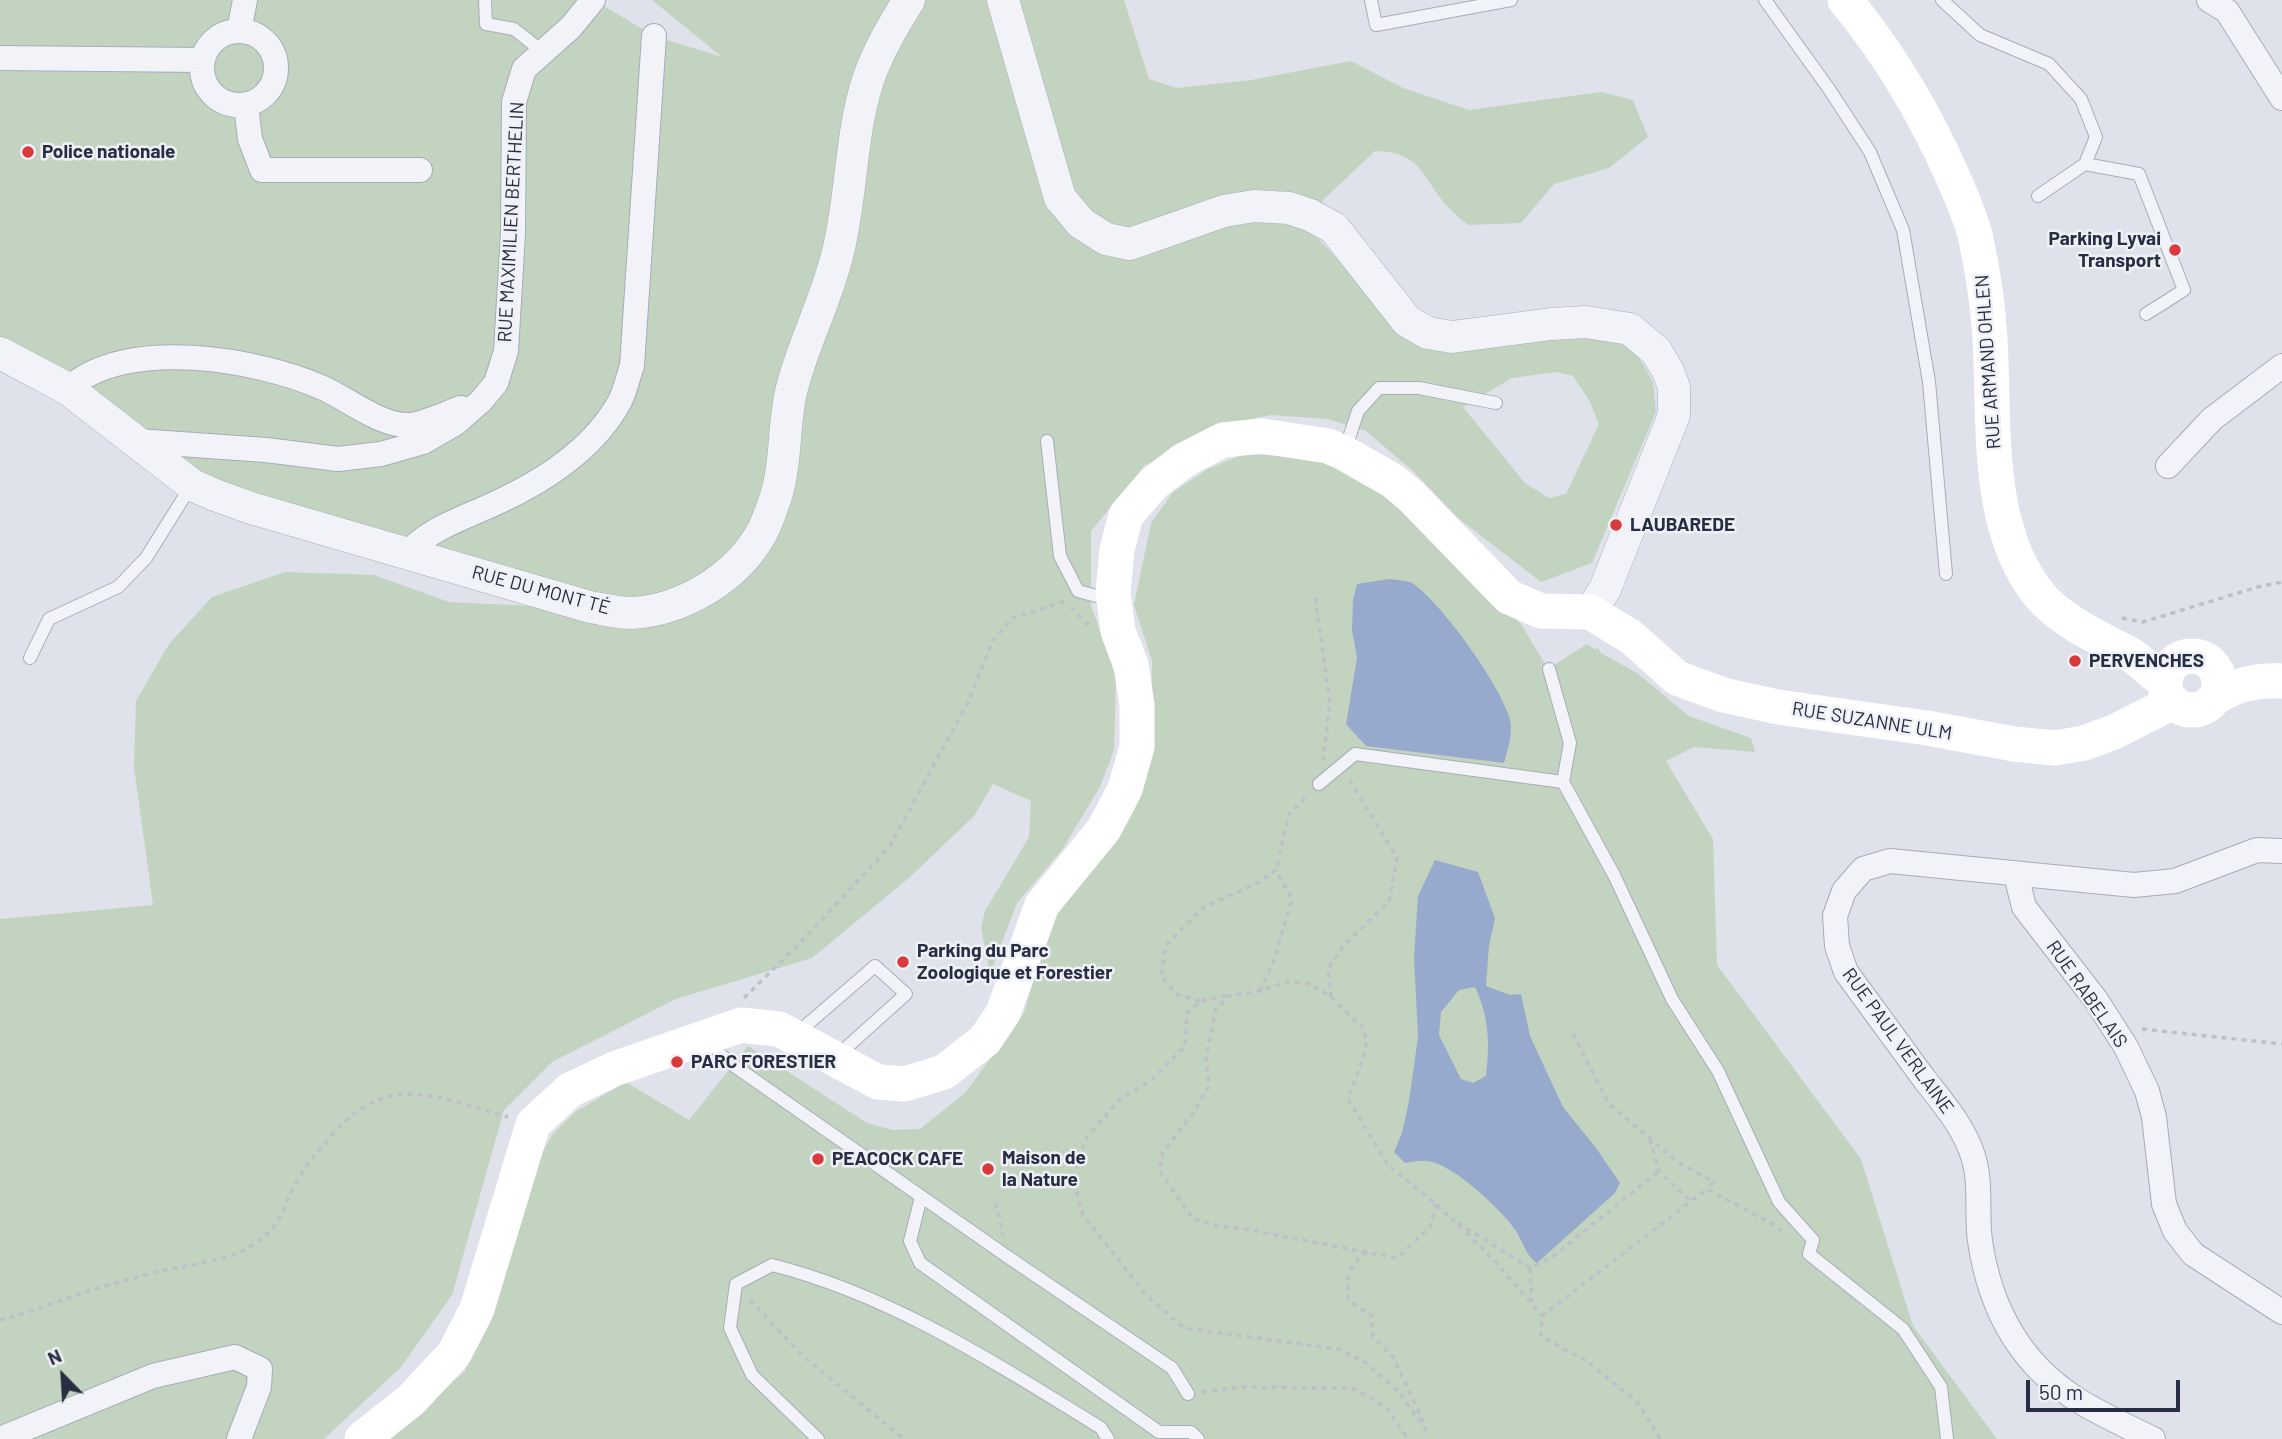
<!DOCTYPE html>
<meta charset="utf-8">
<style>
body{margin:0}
#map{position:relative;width:2282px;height:1439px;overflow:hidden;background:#dfe2ea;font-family:Barlow,sans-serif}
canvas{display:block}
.north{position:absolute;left:28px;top:1341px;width:70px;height:70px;-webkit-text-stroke:5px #eff1f7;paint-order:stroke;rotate:336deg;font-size:19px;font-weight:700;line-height:28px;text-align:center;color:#272d42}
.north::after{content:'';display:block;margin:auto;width:24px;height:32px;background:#272d42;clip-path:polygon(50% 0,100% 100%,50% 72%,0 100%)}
.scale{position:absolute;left:2026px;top:1380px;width:154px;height:32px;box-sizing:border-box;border:4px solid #272d42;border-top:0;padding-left:9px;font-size:21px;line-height:24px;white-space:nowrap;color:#272d42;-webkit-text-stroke:5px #eff1f7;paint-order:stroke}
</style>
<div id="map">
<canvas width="2282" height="1439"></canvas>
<div class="north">N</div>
<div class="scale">50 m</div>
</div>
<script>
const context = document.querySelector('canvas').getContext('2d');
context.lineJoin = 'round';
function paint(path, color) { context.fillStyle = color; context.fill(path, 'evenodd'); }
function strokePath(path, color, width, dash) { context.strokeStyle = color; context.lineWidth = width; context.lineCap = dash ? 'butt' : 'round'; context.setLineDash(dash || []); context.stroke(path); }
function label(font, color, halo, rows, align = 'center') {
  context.font = font + ' Barlow,sans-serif'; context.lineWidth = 5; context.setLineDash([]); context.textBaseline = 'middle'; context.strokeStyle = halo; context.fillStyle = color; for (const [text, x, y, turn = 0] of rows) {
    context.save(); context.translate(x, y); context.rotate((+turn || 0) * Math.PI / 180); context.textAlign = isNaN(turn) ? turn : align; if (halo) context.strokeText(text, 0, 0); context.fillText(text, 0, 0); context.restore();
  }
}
paint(new Path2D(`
 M0 0H594L654 36 722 57 652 0H1124L1149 79 1177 88 1251 80 1351 61 1403 88 1469 110 1601 92 1633 100 1648 137 1609 168 1554 184 1521 223 1468 225C1461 219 1453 213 1447 206 1421 176 1422 152 1375 151L1323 200 1311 231 1409 335 1605 334 1634 349 1653 382 1656 412 1592 563 1541 582 1458 518 1414 472 1366 431 1327 419 1271 415 1219 426 1144 466 1091 531V605L1116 678 1114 750 1100 787 1062 850 1017 903 990 974 981 928 985 911 1029 837 1031 801 993 784 974 816 910 877 812 958 676 999 552 1062 504 1110 452 1295 401 1367 324 1439H0V919L153 905 134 767 136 701 169 644 212 597 285 572 374 575 449 602 573 608 251 508 0 353ZM1556 372 1573 376 1589 400 1599 424 1566 494 1549 498 1525 483 1463 407 1512 378Z
 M1244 454 1316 458 1393 495 1521 624 1548 669 1587 644 1595 649 1598 648 1601 653 1637 673 1689 716 1751 738 1755 752 1694 747 1666 761 1713 839 1717 965 1861 1159 1913 1326 1997 1439H385L464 1372 489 1325 526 1183 552 1135 575 1112 626 1082 689 1120 748 1046 867 1123 893 1130 920 1129 965 1093 1024 1013 1052 918 1126 825 1143 792 1151 726 1152 661 1134 605 1151 523 1173 492 1208 469Z`), '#c2d4c0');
paint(new Path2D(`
 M1389 579C1397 580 1409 580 1415 585 1443 606 1498 682 1509 716 1514 732 1508 748 1504 763L1366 746 1346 724 1357 658 1352 630 1353 600 1357 584Z
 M1435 860 1478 872 1495 918 1489 946 1486 986 1510 995 1521 994 1530 1036 1563 1107 1596 1148 1620 1183 1615 1193 1537 1263C1526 1256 1523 1242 1516 1231 1503 1211 1452 1163 1427 1161 1420 1160 1412 1162 1405 1163L1394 1152 1402 1133 1409 1101 1418 1037 1414 958 1418 896ZM1475 987C1489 1017 1490 1044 1486 1076L1473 1083 1461 1079 1439 1035 1441 1012 1459 990Z`), '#97aacd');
const service = new Path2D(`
 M485 0 486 24 514 29 543 52
 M1371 0 1376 25 1511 0
 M1765 0 1829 89 1870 152 1903 230 1929 382 1946 574
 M1942 0 1980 35 2049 64 2081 99 2096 137 2085 164 2038 196
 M2085 164 2139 174 2184 290 2146 314
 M1047 441 1060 556 1078 591 1111 600
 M1344 453 1358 411 1379 388H1419L1496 403
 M30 658 49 619 118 587 146 558 191 486
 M1549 669 1570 743 1563 782 1614 875 1672 999 1718 1071 1779 1202 1813 1240 1809 1254 1903 1329 1941 1387 1947 1439
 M1319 784 1355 754 1563 782
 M795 1035 875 966 906 994 837 1056
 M715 1037 719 1053 733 1065 1008 1257 1172 1368 1188 1394
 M921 1197 910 1241 920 1263 1159 1432H1191L1198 1439
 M818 1439 752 1375 730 1328 736 1284 772 1265C891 1295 997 1364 1101 1428L1108 1439`);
const minor = new Path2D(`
 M2209 0 2227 11 2282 98
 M239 31 245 0
 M202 68a37 37 0 1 1 74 0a37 37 0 1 1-74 0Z
 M0 58 203 60
 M246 105 250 139 262 170H420
 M68 389C125 336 258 359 323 388 348 399 382 427 410 425 424 424 446 413 461 408
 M137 441 266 450 338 459 381 454 423 442 456 423 481 401 496 383 506 351 513 233 514 102 524 69 571 27 593 0
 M2168 466 2212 419 2282 366
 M407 553C432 527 464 518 496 503 544 481 594 449 620 401 625 391 628 377 632 366L654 36
 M2016 875 2024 907 2096 1000 2126 1047 2147 1091 2154 1117 2164 1204 2175 1231 2193 1254 2282 1312
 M0 1439 153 1376 235 1357 260 1369 259 1387 239 1439
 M2153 1439C2129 1427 2104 1416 2081 1402 2021 1366 1990 1309 1980 1241 1976 1213 1982 1184 1973 1156 1964 1127 1943 1103 1925 1080 1899 1044 1872 1008 1846 972L1837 946 1835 916 1844 891 1863 869 1890 861 2134 885 2175 881 2257 850 2282 851`);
const tertiary = new Path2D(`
 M1003 0 1060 198 1081 223 1106 239 1130 244 1224 211 1254 206 1289 208 1310 215 1334 228 1407 321 1428 333 1452 337 1551 324 1586 322 1630 329 1656 351 1668 371 1674 387V415L1605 589 1590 612
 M0 353 68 389 192 485 215 495 251 508 590 607C603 609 618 613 632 613 683 610 737 578 762 532 768 521 773 505 777 493 787 459 783 422 792 388 804 341 827 299 838 252 852 196 850 136 868 80 878 51 893 26 909 0`);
strokePath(service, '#a8acb8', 14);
strokePath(minor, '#a8acb8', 26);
strokePath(tertiary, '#a8acb8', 33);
strokePath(new Path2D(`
 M1315 598 1330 702 1323 760
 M1071 607 1090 627
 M2122 618 2143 622 2258 587 2282 582
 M1260 991 1274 960 1292 899 1276 870
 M1226 996 1200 1001 1187 1014 1185 1046 1151 1081 1121 1098 1087 1137 1072 1175 1083 1215 1146 1295 1184 1328 1338 1349 1365 1362 1398 1391 1429 1434
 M1331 997 1328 969 1344 945 1389 902 1397 858 1349 779
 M744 998 803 940 890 846 968 702 993 640 1013 618 1066 601
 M1200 1001 1176 994 1161 976 1166 945 1204 907 1258 883 1276 870 1289 814 1308 795
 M2142 1029 2282 1044
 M1573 1034 1609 1104 1679 1163 1714 1182 1707 1189
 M1650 1139 1659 1171 1691 1202
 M996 1203 1003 1235
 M1436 1204 1430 1227 1397 1258 1244 1229 1218 1226 1193 1219 1159 1170 1163 1152 1192 1115 1209 1086 1206 1056 1216 1009 1229 996 1260 991 1287 982 1311 984 1331 997 1365 1030 1366 1050 1348 1099 1388 1165 1436 1204 1493 1259 1542 1316
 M1458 1223 1530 1268 1551 1258 1659 1171
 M1367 1252C1349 1265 1346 1278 1348 1300L1372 1316 1373 1337 1393 1357 1425 1425
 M1530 1268 1532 1302
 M750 1300 803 1356 904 1439
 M0 1320C29 1313 57 1301 86 1292 107 1285 130 1279 152 1273 182 1265 224 1263 249 1247 282 1227 279 1215 295 1185 305 1166 319 1150 333 1134 389 1070 438 1098 508 1117
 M1202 1392 1244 1387 1352 1388 1385 1406 1408 1439
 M1660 1439 1638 1403 1588 1362 1541 1336 1542 1316 1707 1189 1771 1223 1781 1231`), '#bdc0c9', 3.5, [5, 5]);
strokePath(service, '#f2f3f8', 12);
strokePath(minor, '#f2f3f8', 24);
strokePath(tertiary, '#f2f3f8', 32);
strokePath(new Path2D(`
 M1845 0C1889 53 1924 112 1952 175 1961 195 1971 218 1976 239 1983 272 1988 305 1990 339 1995 422 1984 531 2042 598 2065 623 2101 639 2131 655 2143 662 2151 674 2164 680
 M2165 683a27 27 0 1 1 54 0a27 27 0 1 1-54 0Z
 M2216 697C2237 684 2257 680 2282 681
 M362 1439 411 1400 454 1354 477 1309 533 1124 570 1090 614 1069 741 1025 779 1029 878 1082 905 1084 944 1072 985 1040 1003 1013 1042 905 1104 829 1125 789 1137 747V705L1131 665 1118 631 1113 593 1117 550 1126 515 1154 483 1184 460 1223 440 1262 436 1328 446 1344 453 1393 481 1411 496 1509 597 1541 611 1590 612 1631 637 1677 678 1723 695 1778 707 1927 728 2014 744 2055 748 2084 743 2114 732 2171 703`), '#fff', 35);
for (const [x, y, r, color] of [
 [28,152,7,"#da393b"],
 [2175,250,7,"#da393b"],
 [1616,525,7,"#da393b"],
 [2075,661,7,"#da393b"],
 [903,962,7,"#da393b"],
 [677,1062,7,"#da393b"],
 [818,1159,7,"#da393b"],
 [988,1169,7,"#da393b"]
]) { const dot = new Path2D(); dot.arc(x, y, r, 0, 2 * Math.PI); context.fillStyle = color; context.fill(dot); strokePath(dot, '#eff1f7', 2.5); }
label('bold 19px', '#272d42', '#eff1f7', [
 ["Police nationale",42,152],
 ["Parking Lyvai",2161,239,"right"],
 ["Transport",2161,261,"right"],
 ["LAUBAREDE",1630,525],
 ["PERVENCHES",2089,661],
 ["Parking du Parc",917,951],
 ["Zoologique et Forestier",917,973],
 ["PARC FORESTIER",691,1062],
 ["Maison de",1002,1158],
 ["la Nature",1002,1180],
 ["PEACOCK CAFE",832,1159]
], 'left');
label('19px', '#272d42', '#eff1f7', [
 ["RUE MAXIMILIEN BERTHELIN",511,222,-87],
 ["RUE ARMAND OHLEN",1988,362,-94],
 ["RUE DU MONT TÉ",541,590,15],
 ["RUE SUZANNE ULM",1872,721,9],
 ["RUE RABELAIS",2087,994,55],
 ["RUE PAUL VERLAINE",1898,1041,54]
]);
</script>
